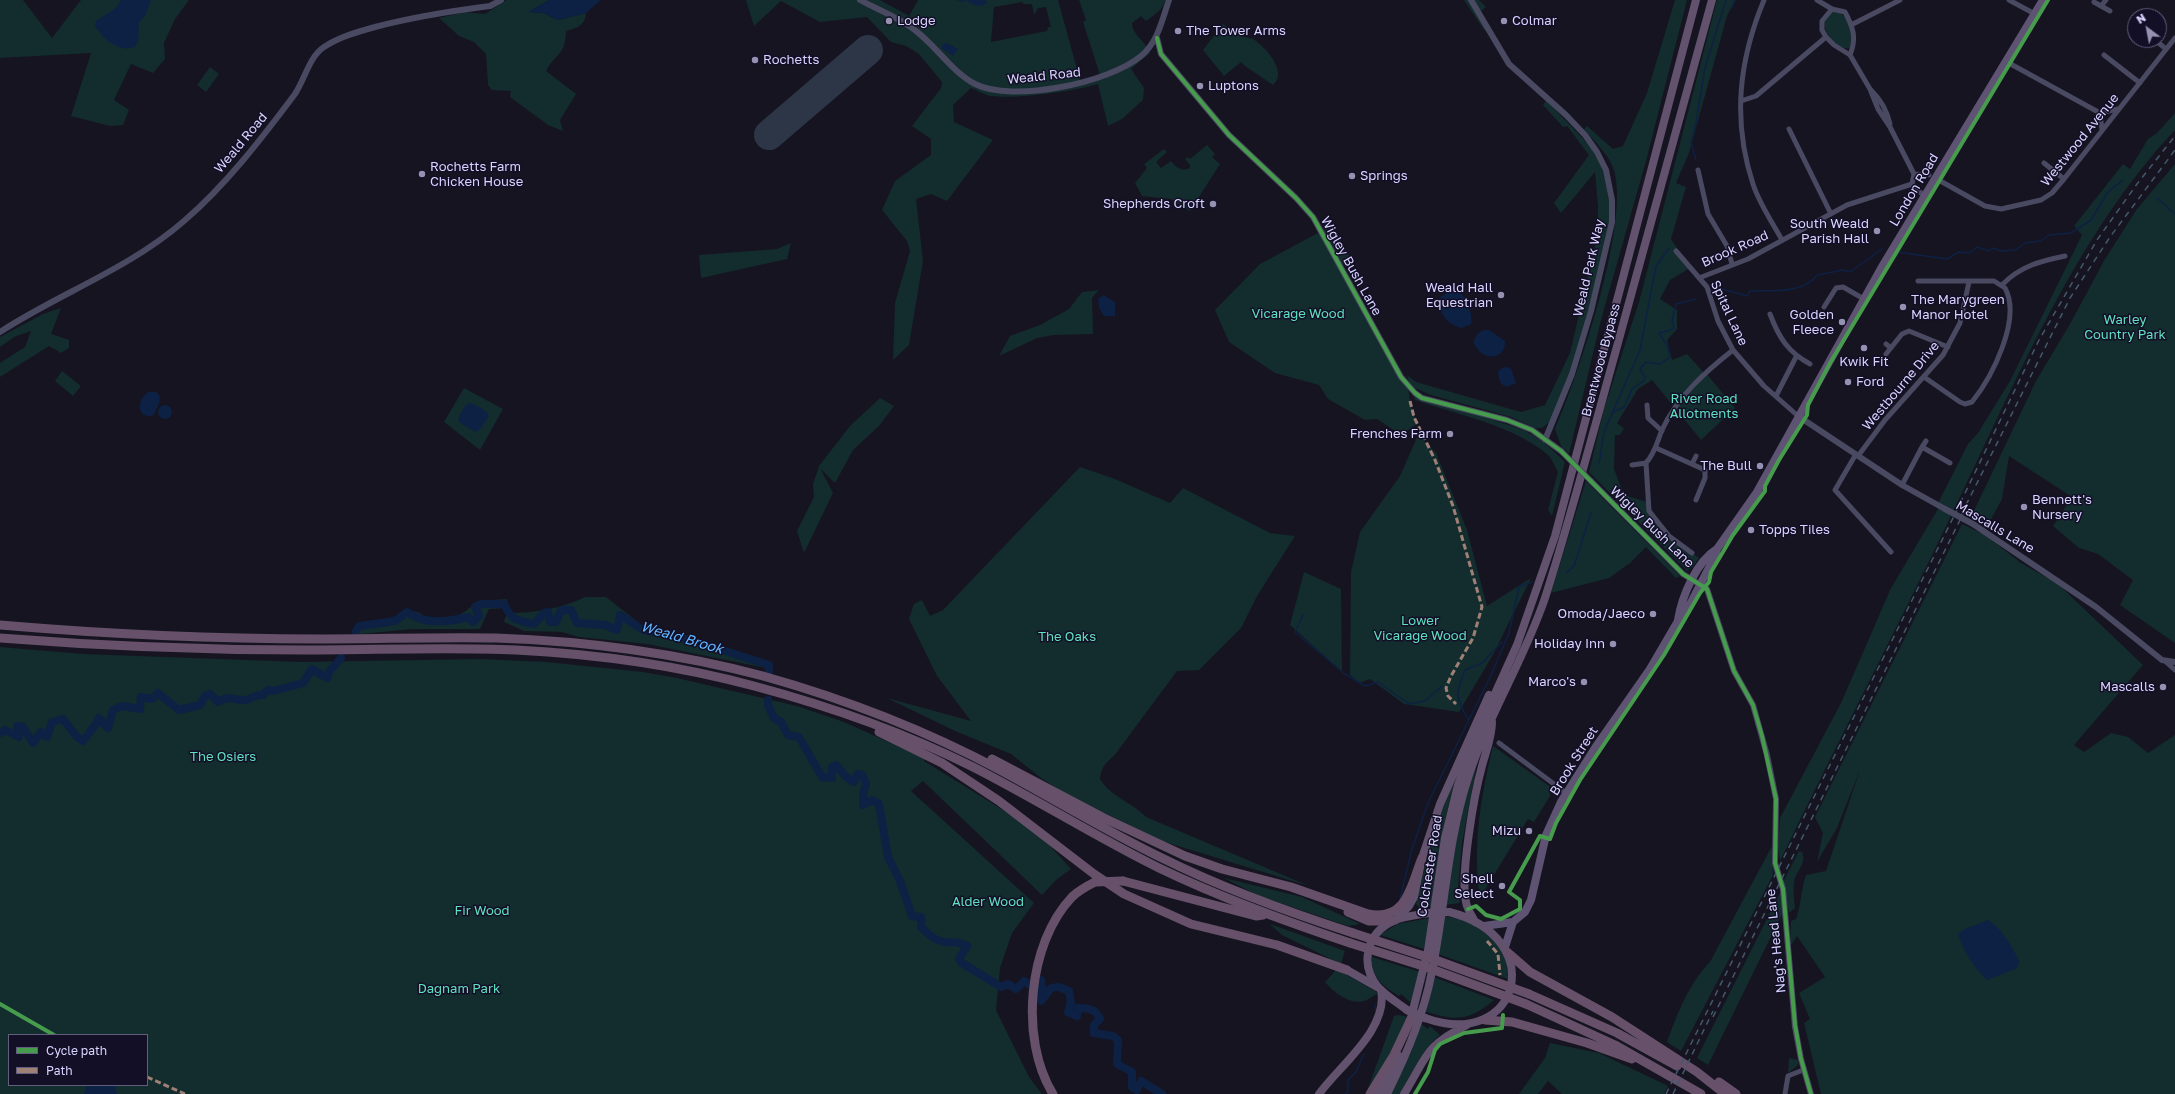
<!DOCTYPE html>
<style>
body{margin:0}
#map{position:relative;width:2175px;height:1094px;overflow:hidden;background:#161421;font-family:"Golos Text",sans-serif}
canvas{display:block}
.legend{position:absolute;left:8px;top:1034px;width:140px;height:52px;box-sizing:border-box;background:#130f26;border:1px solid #625e7d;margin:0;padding:5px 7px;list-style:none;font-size:12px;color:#d9d4ff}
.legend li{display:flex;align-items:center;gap:8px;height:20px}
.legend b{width:20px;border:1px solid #625e7d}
.north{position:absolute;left:2127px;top:8px;width:40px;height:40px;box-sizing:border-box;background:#130f26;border:1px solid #625e7d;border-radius:50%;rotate:328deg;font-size:11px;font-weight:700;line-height:16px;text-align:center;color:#d9d4ff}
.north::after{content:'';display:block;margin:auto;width:14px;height:18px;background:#9591b1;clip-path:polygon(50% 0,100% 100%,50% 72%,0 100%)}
</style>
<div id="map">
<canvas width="2175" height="1094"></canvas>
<ul class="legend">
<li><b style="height:5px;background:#469c4c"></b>Cycle path</li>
<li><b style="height:5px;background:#9e8076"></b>Path</li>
</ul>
<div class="north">N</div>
</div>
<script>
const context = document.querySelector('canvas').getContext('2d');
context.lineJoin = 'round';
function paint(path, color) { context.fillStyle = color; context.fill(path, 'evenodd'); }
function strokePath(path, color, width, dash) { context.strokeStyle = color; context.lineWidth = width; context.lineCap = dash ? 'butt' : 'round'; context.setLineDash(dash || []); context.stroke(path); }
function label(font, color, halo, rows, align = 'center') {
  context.font = font + ' "Golos Text",sans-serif'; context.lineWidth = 3; context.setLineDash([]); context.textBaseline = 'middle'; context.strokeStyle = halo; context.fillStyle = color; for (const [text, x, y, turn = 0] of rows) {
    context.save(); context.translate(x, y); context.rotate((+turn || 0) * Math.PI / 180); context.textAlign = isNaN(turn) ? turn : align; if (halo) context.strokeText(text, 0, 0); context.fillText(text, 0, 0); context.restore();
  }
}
paint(new Path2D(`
 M0 0H23L52 38 81 0H189L175 19 164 43 165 59 153 73 131 64 114 100 129 110 123 125 110 126 71 116 91 53 0 58Z
 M506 0H549L529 12 543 13 558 20 586 13C585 26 577 28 566 31 565 57 557 51 546 71L576 94 560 120 563 131 548 125 510 97 511 91 492 90 488 85 486 54 474 42 459 36 439 18 465 12 485 14Z
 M746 0H880L909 16 918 0H1058L1080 80 1100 75 1083 22 1086 20 1079 0H1166C1162 10 1155 15 1146 21L1141 16 1132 23C1132 35 1146 41 1150 53L1131 69 1144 88 1143 100 1122 119 1108 126 1098 84C1069 92 1020 99 991 96 984 95 977 90 971 88L953 105 954 122 993 140 947 201 931 194 916 199 923 261 909 345 893 360 895 303 910 251 907 241 882 210 895 181 931 155V139L912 126 941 88 942 82 919 54 906 46 891 42 867 17 820 22 781 1 754 26ZM1023 2V4H1032L1034 15 1038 8 1046 7 1051 27H1048L1047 31 991 42 994 7Z
 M1464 0H1479L1486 7 1481 11 1489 26 1484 30Z
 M1675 0H1687L1646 161 1601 320 1569 454 1561 446 1555 429C1577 379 1634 214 1612 165 1606 152 1593 140 1584 129L1587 126 1613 149 1623 146 1647 93Z
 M1717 0H1735L1727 16 1689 153 1676 183 1686 187 1671 239 1690 268 1670 280 1660 299 1677 310V329L1667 340 1672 360 1687 354 1704 373 1705 372 1735 408 1701 440 1652 380 1638 389 1617 423 1624 428 1620 435H1615L1614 469 1624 495 1647 502 1669 536 1699 558 1692 568 1687 571 1589 472 1604 409 1639 302Z
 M1832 12C1845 10 1854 28 1853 39 1853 42 1851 46 1850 48 1836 51 1824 33 1824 21Z
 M1223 24C1228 27 1233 32 1238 35 1244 38 1252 37 1256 41 1267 49 1288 73 1273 85L1245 66 1241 62 1224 76 1203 50Z
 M210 67 219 74 206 92 197 85Z
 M1546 100 1591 147 1603 168 1610 205V217L1604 249 1583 330 1573 365 1551 421 1542 428H1535L1511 417 1431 395 1415 388 1409 381 1407 375 1416 382 1521 412 1545 405 1570 353 1598 233V207L1595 172 1561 213 1554 203 1589 155 1567 126 1563 127 1543 105Z
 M2175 113V130C2079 232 2020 372 1960 497 1902 619 1839 739 1780 861L1778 848 1780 818 1841 703 1891 588 1938 509V503L1968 444 1978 433 2010 381 2082 235 2074 226 2123 164 2130 169 2148 139 2157 133Z
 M1207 145 1215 154 1212 157 1220 164 1190 211 1171 199 1142 196 1135 183 1147 168 1144 164 1164 149 1167 152 1156 162 1161 168 1171 161C1176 167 1181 172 1190 168V165L1185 159 1188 157 1190 159Z
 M2175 164V643L2120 605 2133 580 2098 554 2079 548 2053 526 2072 497 2009 456 2002 499 1989 523 1995 532 1971 517 2036 381 2070 324 2105 259 2137 209Z
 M1329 223 1350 257 1341 266 1408 386 1410 401 1417 424 1401 435 1377 419 1365 420 1328 399 1319 385 1275 373 1229 342 1215 310 1260 264 1318 233Z
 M791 243 787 259 701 278 699 255 777 249Z
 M1099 290 1092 298 1093 334 1054 335 1037 338 999 356 1010 336 1040 325 1069 309 1082 292Z
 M61 308 51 334 69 340V348L61 353 49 346 0 377V363L25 347 31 331 14 337 0 347V337L43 314Z
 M62 371 81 386 73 396 55 381Z
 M464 388 503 409 480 450 444 422Z
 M1413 394 1521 429C1539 437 1552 449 1565 462L1552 516 1548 510 1558 472C1555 467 1552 458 1547 454 1510 424 1458 415 1415 400Z
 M880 398 894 406 879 426 853 450 835 483 820 468 833 493 804 553 797 531 814 497 813 484 819 466 850 426Z
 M1418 435 1436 453 1467 530 1487 606 1531 578 1494 653 1459 712 1404 704 1370 679 1360 683 1350 675 1351 572 1360 532 1400 476Z
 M1080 467 1115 479 1170 503 1183 488 1270 533 1295 536 1257 596 1241 628 1199 670 1177 671 1114 756C1105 763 1101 768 1100 779 1111 797 1132 802 1146 817L1309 886 1165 842 1069 796 1041 778 1011 754 955 731 887 698 971 721 937 676 909 619 914 604 922 600 930 616 943 610Z
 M1586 481 1680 576 1676 578 1646 547 1630 563 1609 578 1551 593Z
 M1962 524 1985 535 2021 563 2058 584 2143 665 2074 745 2084 752 2111 733 2128 737 2148 753 2175 735V1094H1821L1804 1023 1810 1019 1799 993 1825 977 1797 936 1790 947 1791 921 1796 919C1801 905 1801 890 1806 875L1826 871 1860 770 1837 828 1817 862 1823 833 1815 817Z
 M1304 572 1341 589 1342 672 1290 625Z
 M585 597H606L648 630 703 642 759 660 766 668 647 644 579 637 562 632 524 631 504 622 507 613C535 613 560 609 585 597Z
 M507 599 508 608 489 609 480 629H412L352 635 367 624 381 625 407 609 420 613 431 621C451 619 463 616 477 601Z
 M0 647 84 654 301 662 480 659 547 662 643 672 677 678 797 706 844 722 924 758V761L1003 810 1041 836 1071 869 1056 880 1042 895 923 781 911 791 1034 903 1012 933 1000 968 996 1010 1029 1077 1042 1094H0ZM9 1035H147V1085H9Z
 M1493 746 1549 786 1550 796 1534 822 1528 819 1480 898C1472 847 1481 795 1493 746Z
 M1477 764 1462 843 1458 889 1460 903 1445 905 1464 799Z
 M1452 782 1455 783C1442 823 1437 864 1433 906L1420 909 1416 904 1432 836Z
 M1772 846 1773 875 1681 1051 1667 1042C1677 1014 1689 983 1710 962Z
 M1799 851 1802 852C1807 865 1796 870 1794 882 1793 890 1794 900 1795 908L1789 913 1783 882Z
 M1224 878 1302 897 1360 924 1348 926 1259 896Z
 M1782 889 1783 912 1708 1065 1697 1058Z
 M1444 917C1464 916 1494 933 1502 951 1507 960 1507 969 1508 979L1438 954Z
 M1430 918 1424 949 1380 935 1397 924Z
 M1270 924 1345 951 1341 964 1282 935Z
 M1372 957 1420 972 1411 1003 1401 994 1399 996C1384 987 1370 977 1372 957Z
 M1337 969 1378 993C1373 996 1368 1000 1364 1001 1350 1005 1333 992 1325 982Z
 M1434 977 1494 1000C1468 1022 1455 1021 1424 1011Z
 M1398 1015 1409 1017 1398 1048 1366 1094 1394 1016Z
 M1420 1023 1428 1029 1430 1026 1440 1035C1421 1050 1412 1073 1401 1094H1390Z
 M1550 1043 1599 1053 1668 1086 1664 1094H1562L1548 1081 1538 1094H1519L1545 1058Z
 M1789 1058 1798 1060V1065L1788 1073Z`), '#132c2d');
paint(new Path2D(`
 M121 0H151L145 16 139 22 138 41 135 47C119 53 103 39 95 26L96 21 116 8Z
 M549 0H601L586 13 558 20 543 13 528 12Z
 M956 0H985L987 3C978 9 973 4 965 0L962 2Z
 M947 43 958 49 953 56 941 48 943 44Z
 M1456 286C1463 295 1474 311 1471 324L1462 328C1446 325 1443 314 1435 301Z
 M1103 295 1115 302V316H1104L1099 308 1098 299Z
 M1484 330H1489L1505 341C1506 359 1483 364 1473 342L1478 333Z
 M1507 367 1511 369 1516 383 1507 387C1499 384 1499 380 1498 372L1502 368Z
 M148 392H156C165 399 156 407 154 415 141 421 133 404 148 392Z
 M470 403 483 409 489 415 482 427 476 432 460 423 458 419 465 406Z
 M158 412a7 7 0 1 1 14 0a7 7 0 1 1-14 0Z
 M1988 920C2002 929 2012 946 2019 961L2017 968 1987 980C1975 969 1962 949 1958 934L1965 929Z
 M87 1085H115L117 1094H84Z`), '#0d2144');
strokePath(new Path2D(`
 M1732 8 1735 0
 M1696 160 1691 142 1696 123 1705 68 1726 0
 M2157 198 2175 214
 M1897 252 1947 259 1959 252 1969 253 1977 247 1989 251 1993 248 2001 251 2015 250 2025 243 2040 241 2049 235 2071 233 2091 220 2108 192 2123 180
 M1715 287 1747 296 1750 291C1771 290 1804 294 1817 275L1843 270 1850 272 1882 249
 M1613 412 1624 407 1632 389 1645 380V377L1640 369 1646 362 1660 364 1670 357 1668 347 1659 333 1674 329 1672 320 1676 304 1696 299
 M1599 464 1604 432 1640 350 1656 266 1669 248
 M1566 573 1574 566 1591 513
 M1303 615 1295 632 1345 674 1365 686 1378 682 1409 704 1425 701 1442 686
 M1468 719C1455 696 1455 695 1465 670L1482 663 1502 642
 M1400 899 1412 849 1428 803 1492 673 1509 633 1519 587 1532 582
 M1375 1005 1376 1013
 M1345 1094 1348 1091V1080L1356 1072 1364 1054`), '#0d2144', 1.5);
strokePath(new Path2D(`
 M356 631 359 626 395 621 407 612C425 625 448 622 468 617L473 622 479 616 475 607 482 604H504C512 621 516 620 534 624L544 613 548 612 550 622H556L561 610H571L577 623 605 625 617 630 620 615 643 630 694 641 769 665V671
 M768 700V705L774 718 781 722 788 735 799 737 822 777 832 778V767L836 765 846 777 854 782 857 774 862 775 866 783 863 795V805L872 800 879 804 888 857 900 881 912 916 921 917V927C927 933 935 941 945 942 954 943 958 941 967 946L959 959 962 963 1001 987 1008 984 1016 989 1024 981 1030 985 1041 980 1042 987 1036 995 1041 1001 1051 988 1059 987 1069 991 1071 1003 1068 1012 1077 1016 1078 1008C1088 1008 1096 1009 1100 1019L1094 1025V1033L1113 1036 1118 1040 1117 1064 1132 1072V1087L1137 1090 1141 1081 1162 1094
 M0 733 5 730 19 737 17 726 23 727 33 743 41 732 47 737 52 722 63 719 76 736 83 741 96 724 99 718 108 728 113 710 122 706 140 709 141 697 152 699 158 693 179 710 200 705 205 696 210 694 218 702C232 694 232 701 245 700 252 699 254 694 263 695L268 690 273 691 303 683 312 669 327 678 329 672 341 658`), '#0d2144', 8);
strokePath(new Path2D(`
 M769 135 868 50`), '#2c3646', 30);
strokePath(new Path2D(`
 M1764 0C1739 60 1732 120 1753 184 1759 203 1772 222 1782 240
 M1817 0 1832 9
 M2009 0 2035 14
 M2094 2 2101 6 2106 0
 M2101 6 2110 11
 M1851 25 1900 0
 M2155 40 2166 49
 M1850 55C1857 38 1853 27 1845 12L1832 9 1822 21V30L1826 37 1834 45 1850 55 1870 89 1878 109 1890 127 1914 174
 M2104 55 2140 83
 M2007 62 2100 113 2118 109
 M1871 90C1881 100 1887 110 1890 124
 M1741 101 1756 96 1826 37
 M2100 113 2102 130
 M1789 129 1831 214
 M2044 163 2064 179
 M1698 170 1708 214 1727 246 1732 264
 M1935 178 1985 206 2001 209 2041 200 2052 193 2064 179 2175 38
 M1912 184 1914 174 1929 175
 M1676 251 1707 287 1718 321 1733 350 1764 386 1798 416
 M1699 278 1748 259 1847 205 1912 184 1924 196
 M1918 281H1994L2005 288C2022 319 1992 377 1972 402L1965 404 1960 402 1924 377
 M2002 285C2020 266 2041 261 2065 256
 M1824 307 1836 288 1843 287 1864 299
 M1770 314C1779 338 1788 352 1810 364
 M1886 344 1891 348
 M1886 354 1902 334 1909 331 1948 347
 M1776 396 1796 357
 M1647 405 1648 418 1662 431
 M1922 447 1926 441
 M1656 448 1705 470V478L1696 500
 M1856 454 1835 490 1891 552
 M1858 456 1885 420 1943 355 1960 323 1969 282
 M1646 463 1649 511 1669 536 1692 553
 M1692 464 1696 456
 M1632 465 1646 463C1655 453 1657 442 1662 430 1677 397 1705 372 1733 350
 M1902 485 1922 447 1950 463
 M2165 661 2175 670
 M1499 743 1566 793
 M1785 1094 1788 1076 1803 1070`), '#4a4962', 5);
strokePath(new Path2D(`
 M860 0C878 10 900 18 916 31 937 47 952 72 975 84 1012 103 1109 83 1141 56 1158 42 1162 20 1169 0
 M1471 0 1509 64 1566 115 1585 135 1597 152 1606 170 1612 200V222L1591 311 1572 374 1545 440
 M1157 38 1161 54 1229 135 1296 198 1313 217 1401 377 1415 393 1422 398 1507 420 1532 430 1561 451
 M0 332C60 293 129 269 184 221 226 185 262 138 295 94 305 79 309 57 324 47 339 37 357 32 375 27 413 17 451 11 490 6L501 0
 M1798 416 1902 485 1945 509
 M1591 481 1683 574 1707 589 1734 671 1753 705 1767 755 1776 799 1775 863 1783 889 1795 1027 1801 1059 1811 1094
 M1973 524 2096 607 2162 660 2175 662`), '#4a4962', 6);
strokePath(new Path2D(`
 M1678 620C1682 596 1696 562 1717 549
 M1484 926 1513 922 1525 912 1531 900 1546 835 1561 802 1597 745 1650 669 1678 621 1685 614 1715 556 1717 549 1757 492 1883 265 2043 0
 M1505 947 1513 922`), '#5e5373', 8);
strokePath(new Path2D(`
 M1396 920 1409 906 1414 897 1422 858 1440 804 1489 695
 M1475 922C1472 916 1467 909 1466 902 1460 875 1474 795 1482 766 1486 751 1492 737 1492 722
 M1347 970 1377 987
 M1407 1010C1398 1003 1386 996 1378 987 1359 964 1367 933 1393 921 1404 916 1418 915 1429 913
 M1411 1018 1428 950 1445 838 1458 785 1479 729 1517 645 1555 536 1696 0
 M1425 1018C1520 1052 1550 937 1449 912
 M1319 1094C1339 1066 1389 1029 1381 990
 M1379 1094 1398 1055
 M1387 1094C1406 1056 1423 1017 1431 976 1445 910 1447 842 1468 778 1488 716 1524 660 1545 598 1571 516 1593 433 1616 350 1648 233 1680 117 1712 0
 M1404 1094C1427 1057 1424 1046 1467 1025`), '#62526e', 8);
strokePath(new Path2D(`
 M0 625C106 634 213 639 319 639 378 639 437 637 496 638 586 641 676 653 763 676 845 699 925 730 1000 770 1054 799 1106 831 1162 858 1224 889 1288 912 1353 933
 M0 638C101 646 203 650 304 650 375 650 446 647 516 650 596 654 676 665 754 686 829 706 903 732 973 767 1036 799 1096 837 1159 868 1221 898 1285 921 1350 943
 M879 732 942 763 999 801 1094 874 1124 894 1191 924 1277 945 1347 970
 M992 759 1104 818 1185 856 1222 869 1291 887 1368 914C1407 922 1411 885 1422 858
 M1123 881 1256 916 1263 915
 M1348 912 1369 921H1392
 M1507 952 1530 972 1612 1017 1697 1072 1725 1094
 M1529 994 1617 1033 1677 1066
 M1526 1004 1615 1045 1701 1094
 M1485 1020 1512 1022 1587 1043 1632 1059
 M1719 1082 1736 1094
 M1053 1094C1019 1039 1028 943 1072 897 1079 890 1087 886 1095 882
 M1370 1094 1394 1055 1411 1019`), '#67516a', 9);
strokePath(new Path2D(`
 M1961 515 2070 298 2110 237 2175 150
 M1713 1017 1964 512
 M1666 1094 1952 520 2039 340 2097 240 2137 184 2175 136
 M1673 1094 1713 1011`), '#43596b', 1.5, [6, 5]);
strokePath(new Path2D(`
 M1561 451 1591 481
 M1945 509 1973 524`), '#4a4962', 6);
strokePath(new Path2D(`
 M1429 913 1449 912
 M1407 1010 1425 1018`), '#62526e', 8);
strokePath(new Path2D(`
 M1095 882 1123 881
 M1353 933 1430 958 1529 994
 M1350 943 1426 967 1526 1004`), '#67516a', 9);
strokePath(new Path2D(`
 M1410 401 1414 417 1435 460 1453 506 1482 607 1473 638 1451 676 1446 688 1448 696 1456 704
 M1487 941 1498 954 1500 975
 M147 1077 185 1094`), '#9e8076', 3, [6, 3]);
strokePath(new Path2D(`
 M1157 38 1161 54 1229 135 1296 198 1313 217 1401 377 1415 393 1422 398 1507 420 1532 430 1561 451 1683 574 1707 589 1734 671 1753 705 1762 736 1776 799 1775 863 1783 889 1795 1025 1801 1059 1811 1094
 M1468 909 1476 906 1486 915 1501 919 1520 909V900L1509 892 1540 836 1550 839 1556 823 1580 780 1664 655 1700 593 1709 582 1711 572 1733 535 1765 491V486L1779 460 1807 415 1808 405 1830 363 2048 0
 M0 1004 54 1035
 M1415 1094 1428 1072 1435 1050 1440 1044 1464 1033 1502 1028 1503 1015`), '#469c4c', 4);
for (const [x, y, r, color] of [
 [889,21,4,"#9591b1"],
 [1504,21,4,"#9591b1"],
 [1178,31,4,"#9591b1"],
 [755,60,4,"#9591b1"],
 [1200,86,4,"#9591b1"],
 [422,174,4,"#9591b1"],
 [1352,176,4,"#9591b1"],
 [1213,204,4,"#9591b1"],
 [1877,231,4,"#9591b1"],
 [1501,295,4,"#9591b1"],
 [1903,307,4,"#9591b1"],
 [1842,322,4,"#9591b1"],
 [1864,348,4,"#9591b1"],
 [1848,382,4,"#9591b1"],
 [1450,434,4,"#9591b1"],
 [1760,466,4,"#9591b1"],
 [2024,507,4,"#9591b1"],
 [1751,530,4,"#9591b1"],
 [1653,614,4,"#9591b1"],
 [1613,644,4,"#9591b1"],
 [1584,682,4,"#9591b1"],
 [2163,687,4,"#9591b1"],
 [1529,831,4,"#9591b1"],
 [1502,886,4,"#9591b1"]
]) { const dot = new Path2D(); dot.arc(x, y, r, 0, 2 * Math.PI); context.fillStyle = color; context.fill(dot); strokePath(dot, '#130f26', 1.5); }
label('13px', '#d9d4ff', '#130f26', [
 ["Lodge",897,21,"left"],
 ["Colmar",1512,21,"left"],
 ["The Tower Arms",1186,31,"left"],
 ["Rochetts",763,60,"left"],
 ["Luptons",1208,86,"left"],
 ["Rochetts Farm",430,167,"left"],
 ["Chicken House",430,182,"left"],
 ["Springs",1360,176,"left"],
 ["Shepherds Croft",1205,204],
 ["South Weald",1869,224],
 ["Parish Hall",1869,239],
 ["Weald Hall",1493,288],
 ["Equestrian",1493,303],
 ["The Marygreen",1911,300,"left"],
 ["Manor Hotel",1911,315,"left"],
 ["Golden",1834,315],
 ["Fleece",1834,330],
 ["Kwik Fit",1864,362,"center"],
 ["Ford",1856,382,"left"],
 ["Frenches Farm",1442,434],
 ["The Bull",1752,466],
 ["Bennett's",2032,500,"left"],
 ["Nursery",2032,515,"left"],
 ["Topps Tiles",1759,530,"left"],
 ["Omoda/Jaeco",1645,614],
 ["Holiday Inn",1605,644],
 ["Marco's",1576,682],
 ["Mascalls",2155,687],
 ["Mizu",1521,831],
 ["Shell",1494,879],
 ["Select",1494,894]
], 'right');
label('13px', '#d9d4ff', '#130f26', [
 ["Weald Road",1044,76,-6],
 ["Westwood Avenue",2080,140,-51],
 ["Weald Road",241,143,-50],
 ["London Road",1914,190,-59],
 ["Brook Road",1735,249,-24],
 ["Wigley Bush Lane",1351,266,61],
 ["Weald Park Way",1589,268,-77],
 ["Spital Lane",1729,313,65],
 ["Brentwood Bypass",1601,360,-75],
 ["Westbourne Drive",1901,386,-50],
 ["Wigley Bush Lane",1652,527,44],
 ["Mascalls Lane",1995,527,31],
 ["Brook Street",1574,761,-58],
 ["Colchester Road",1430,866,-81],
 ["Nag's Head Lane",1776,941,-96]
]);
label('13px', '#5fe0c0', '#130f26', [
 ["Vicarage Wood",1298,314],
 ["Warley",2125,320],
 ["Country Park",2125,335],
 ["River Road",1704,399],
 ["Allotments",1704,414],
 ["Lower",1420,621],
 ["Vicarage Wood",1420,636],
 ["The Oaks",1067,637],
 ["The Osiers",223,757],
 ["Alder Wood",988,902],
 ["Fir Wood",482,911],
 ["Dagnam Park",459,989]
]);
label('italic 14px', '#62b6ff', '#130f26', [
 ["Weald Brook",682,638,16]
]);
</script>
